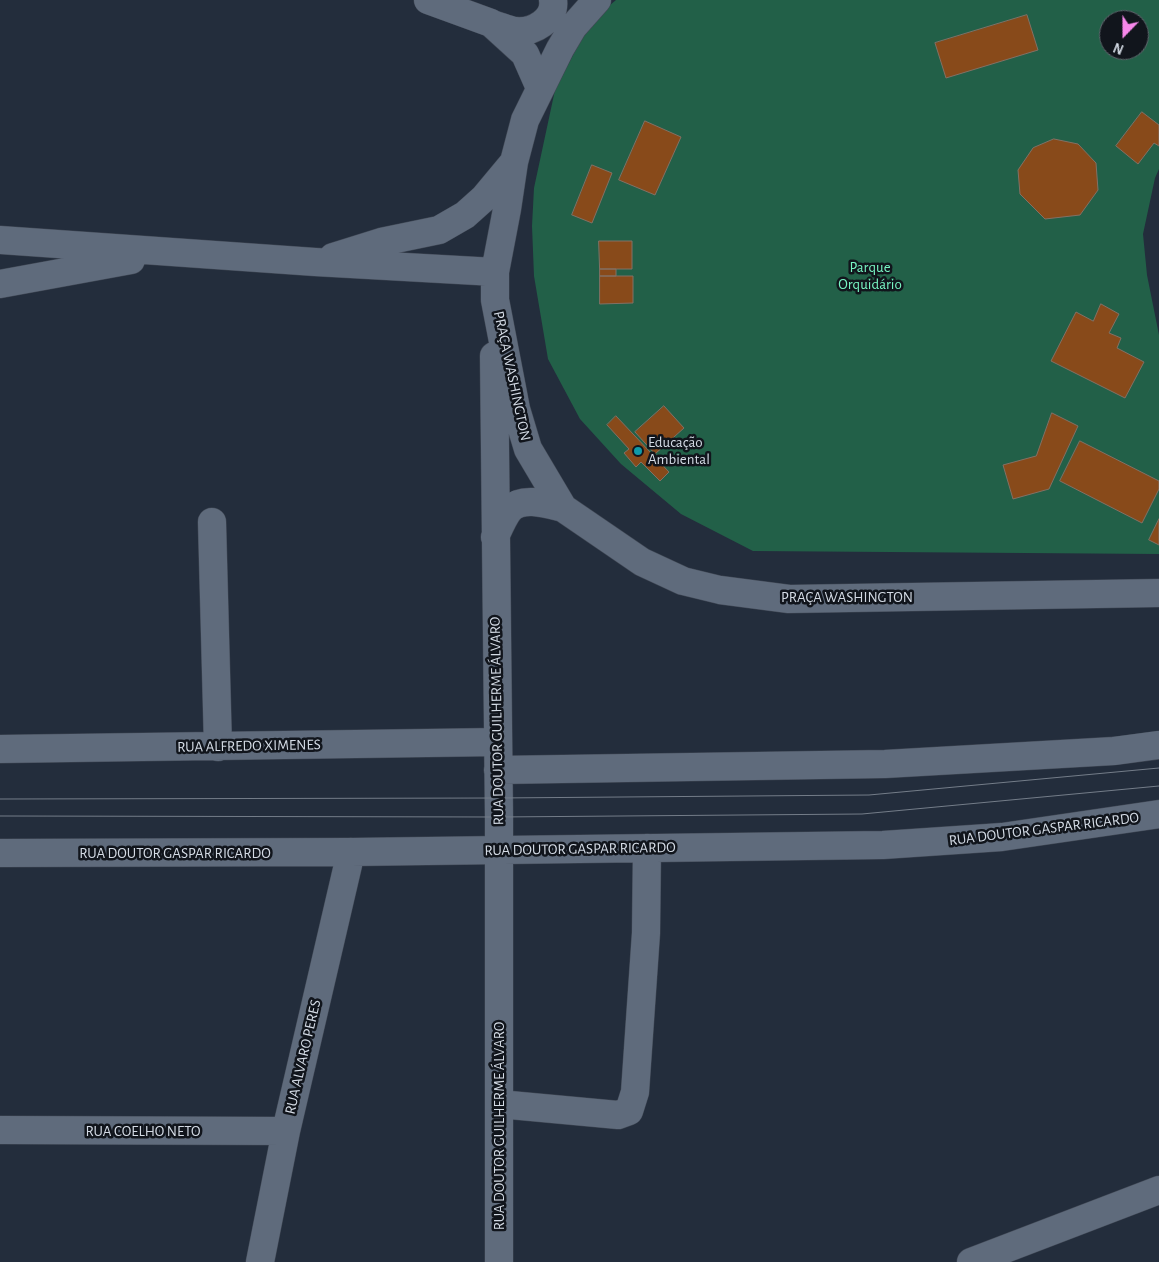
<!DOCTYPE html>
<meta charset="utf-8">
<style>
body{margin:0}
#map{position:relative;width:1159px;height:1262px;overflow:hidden;background:#232d3c;font-family:"Alegreya Sans",sans-serif}
canvas{display:block}
.north{position:absolute;left:1099px;top:10px;width:50px;height:50px;box-sizing:border-box;background:#11151c;border:1px solid #5f646c;border-radius:50%;rotate:202deg;font-size:14px;font-weight:700;line-height:20px;text-align:center;color:#d4dbe5}
.north::after{content:'';display:block;margin:auto;width:18px;height:22px;background:#f788eb;clip-path:polygon(50% 0,100% 100%,50% 72%,0 100%)}
</style>
<div id="map">
<canvas width="1159" height="1262"></canvas>
<div class="north">N</div>
</div>
<script>
const context = document.querySelector('canvas').getContext('2d');
context.lineJoin = 'round';
function paint(path, color) { context.fillStyle = color; context.fill(path, 'evenodd'); }
function strokePath(path, color, width, dash) { context.strokeStyle = color; context.lineWidth = width; context.lineCap = dash ? 'butt' : 'round'; context.setLineDash(dash || []); context.stroke(path); }
function label(font, color, halo, rows, align = 'center') {
  context.font = font + ' "Alegreya Sans",sans-serif'; context.lineWidth = 5; context.setLineDash([]); context.textBaseline = 'middle'; context.strokeStyle = halo; context.fillStyle = color; for (const [text, x, y, turn = 0] of rows) {
    context.save(); context.translate(x, y); context.rotate((+turn || 0) * Math.PI / 180); context.textAlign = isNaN(turn) ? turn : align; if (halo) context.strokeText(text, 0, 0); context.fillText(text, 0, 0); context.restore();
  }
}
paint(new Path2D(`
 M616 0H1159V169L1155 178 1143 234 1147 275 1159 335V554L753 551 681 514 621 464 580 419 548 359 534 276 532 226 534 188 555 90 590 22ZM1109 20H1139V50H1109Z`), '#226048');
const building = new Path2D(`
 M1027 15 1038 50 946 78 935 43Z
 M1142 112 1159 125V146L1154 143 1138 164 1116 146Z
 M645 121 681 137 655 195 619 180Z
 M1054 139 1078 144 1096 163 1098 190 1080 215 1045 219 1020 194 1018 170 1033 148Z
 M592 165 612 173 592 223 572 215Z
 M599 241H632V269H600Z
 M600 269H616V276H600Z
 M600 276H633V303L600 304Z
 M1101 304 1119 314 1109 333 1121 338 1117 348 1144 362 1125 398 1051 361 1076 312 1093 321Z
 M664 406 684 428 655 454 635 432Z
 M1052 413 1078 426 1049 489 1013 499 1003 465 1036 456Z
 M616 416 669 472 660 481 641 462 636 467 624 453 629 449 607 425Z
 M1080 441 1159 481V489L1142 523 1060 481Z
 M1159 519V545L1149 540Z`);
paint(building, '#884a1a');
strokePath(building, '#837064', 1);
const minor = new Path2D(`
 M428 0 491 23 525 54 540 88
 M597 0 573 27 560 49 525 120 514 162 507 209 495 272V300L516 409 528 449 563 508 642 562 683 581 720 590 789 599 1159 593
 M492 24C500 26 508 30 515 31 533 33 556 20 553 0
 M0 240 315 262 495 272
 M333 257 381 242 439 230 465 215 484 198 514 162
 M0 284 131 260
 M494 356 499 817V1262
 M212 522 218 747
 M495 537C499 528 504 516 510 509 523 496 547 504 563 508
 M0 749 498 742
 M498 770 885 764 1114 751 1159 745
 M0 853 351 852 883 845 1002 837 1159 814
 M499 1104 618 1115 629 1111 635 1092 646 933 647 848
 M0 1130 286 1131
 M260 1262 286 1131 351 852
 M971 1262 1159 1190`);
strokePath(minor, '#404855', 29);
strokePath(minor, '#5f6b7c', 28);
strokePath(new Path2D(`
 M0 799 498 798 869 795 1159 768
 M0 816 499 817 862 814 1159 786`), '#747d89', 1);
for (const [x, y, r, color] of [
 [638,451,5,"#0f9aa8"]
]) { const dot = new Path2D(); dot.arc(x, y, r, 0, 2 * Math.PI); context.fillStyle = color; context.fill(dot); strokePath(dot, '#11151c', 2); }
label('15px', '#78f5c3', '#11151c', [
 ["Parque",870,267],
 ["Orquidário",870,284]
]);
label('15px', '#d4dbe5', '#11151c', [
 ["PRAÇA WASHINGTON",512,376,78],
 ["PRAÇA WASHINGTON",847,597],
 ["RUA DOUTOR GUILHERME ÁLVARO",497,721,-91],
 ["RUA ALFREDO XIMENES",249,746,-1],
 ["RUA DOUTOR GASPAR RICARDO",1044,829,-7],
 ["RUA DOUTOR GASPAR RICARDO",580,849,-1],
 ["RUA DOUTOR GASPAR RICARDO",175,853],
 ["RUA ALVARO PERES",303,1057,-77],
 ["RUA DOUTOR GUILHERME ÁLVARO",499,1126,-90],
 ["RUA COELHO NETO",143,1131]
]);
label('15px', '#d4dbe5', '#11151c', [
 ["Educação",648,442],
 ["Ambiental",648,459]
], 'left');
</script>
